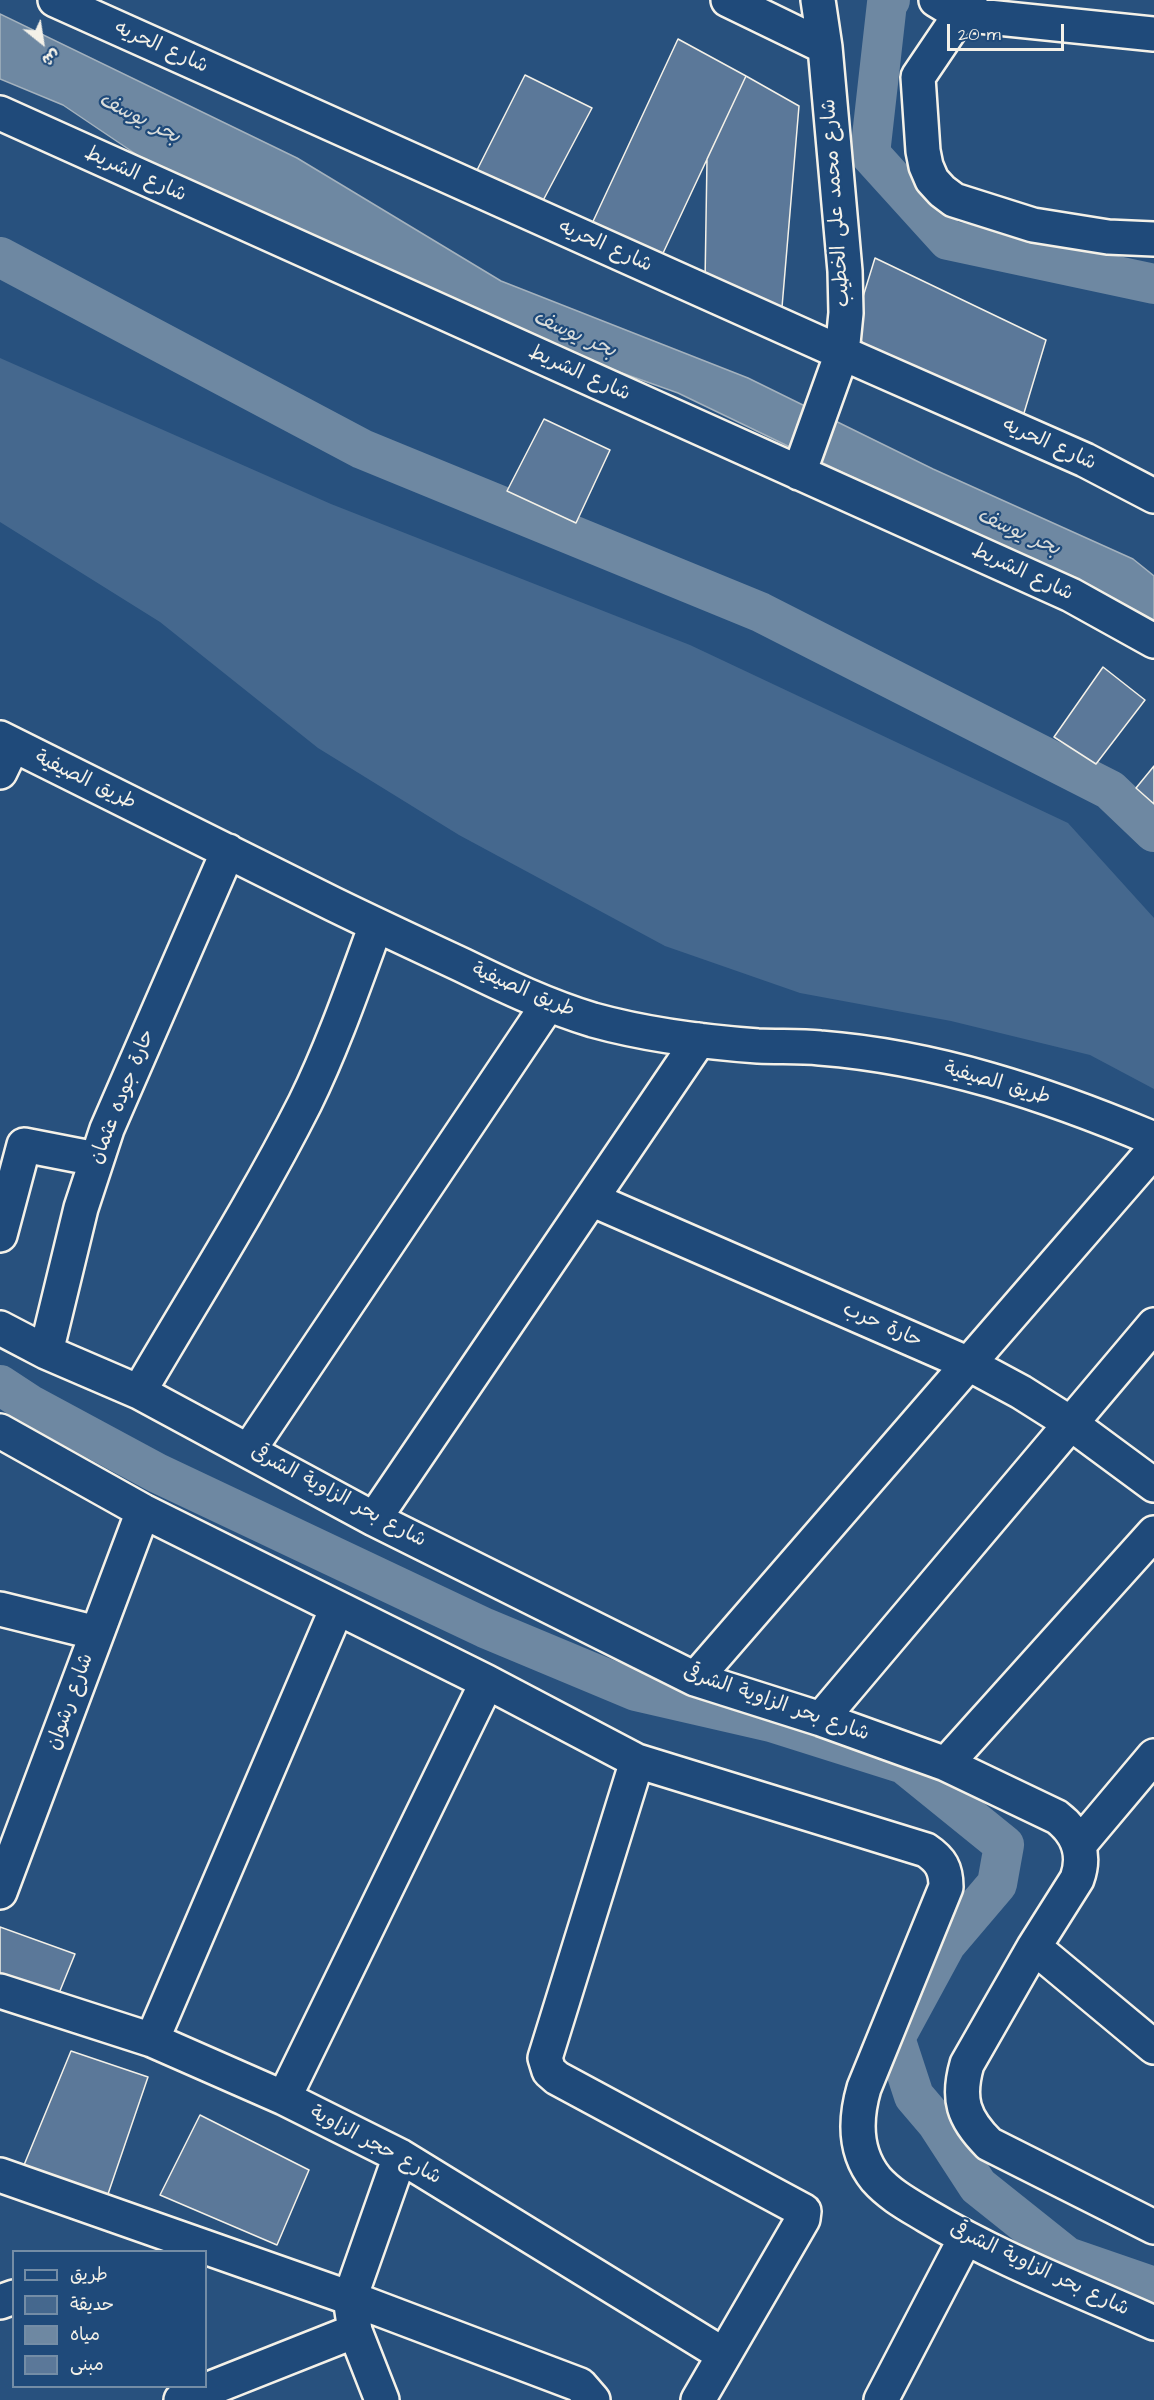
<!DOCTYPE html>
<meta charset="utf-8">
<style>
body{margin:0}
#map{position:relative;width:1154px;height:2400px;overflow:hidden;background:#28517e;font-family:"Architects Daughter","Playpen Sans Arabic",sans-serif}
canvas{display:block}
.legend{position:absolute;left:12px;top:2250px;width:195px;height:138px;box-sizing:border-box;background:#1f4a7a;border:2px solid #748da6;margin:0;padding:8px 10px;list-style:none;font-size:18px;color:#f4f1e8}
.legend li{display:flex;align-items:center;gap:12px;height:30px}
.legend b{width:30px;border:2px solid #748da6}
.north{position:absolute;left:12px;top:12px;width:60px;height:60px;-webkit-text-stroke:4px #1f4a7a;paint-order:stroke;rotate:150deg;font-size:16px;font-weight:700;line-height:24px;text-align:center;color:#f4f1e8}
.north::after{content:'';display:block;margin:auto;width:21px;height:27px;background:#f4f1e8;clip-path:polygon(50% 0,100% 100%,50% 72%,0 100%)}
.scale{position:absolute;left:947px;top:24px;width:117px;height:27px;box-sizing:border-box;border:3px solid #f4f1e8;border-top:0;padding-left:8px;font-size:18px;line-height:21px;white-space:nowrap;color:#f4f1e8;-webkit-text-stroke:4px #1f4a7a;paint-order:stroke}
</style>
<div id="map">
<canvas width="1154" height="2400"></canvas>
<ul class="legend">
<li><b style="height:8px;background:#1f4a7a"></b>طريق</li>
<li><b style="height:16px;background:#45688e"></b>حديقة</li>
<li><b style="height:16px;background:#6e88a2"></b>مياه</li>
<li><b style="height:16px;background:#5b7899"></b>مبنى</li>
</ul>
<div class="north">ش</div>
<div class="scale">20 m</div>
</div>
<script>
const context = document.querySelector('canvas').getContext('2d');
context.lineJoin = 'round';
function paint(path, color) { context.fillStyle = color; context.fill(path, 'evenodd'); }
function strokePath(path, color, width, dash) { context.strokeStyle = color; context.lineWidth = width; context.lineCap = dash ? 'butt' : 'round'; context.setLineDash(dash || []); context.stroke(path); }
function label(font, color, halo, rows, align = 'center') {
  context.font = font + ' "Architects Daughter","Playpen Sans Arabic",sans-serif'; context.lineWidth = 4.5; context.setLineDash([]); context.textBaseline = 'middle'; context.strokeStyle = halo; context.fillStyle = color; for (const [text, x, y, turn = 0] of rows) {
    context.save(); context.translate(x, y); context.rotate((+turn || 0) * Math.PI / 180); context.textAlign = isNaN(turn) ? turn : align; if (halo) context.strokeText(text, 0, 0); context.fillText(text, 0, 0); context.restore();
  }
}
paint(new Path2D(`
 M0 358 331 504 690 645 1068 823 1154 918V1089L1090 1055 951 1021 800 993 665 946 459 835 318 748 160 622 0 522Z`), '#45688e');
const water = new Path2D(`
 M0 14 297 158 501 281 748 378 933 469 1133 559 1154 576V632L879 490 678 393 448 311 195 194 63 105 0 79Z`);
paint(water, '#6e88a2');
strokePath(water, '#a4b2be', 1.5);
strokePath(new Path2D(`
 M890 0 887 3 870 154 948 240 1154 284
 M0 257 362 449 760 612 1110 790 1154 832
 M0 1385 29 1404 157 1473 485 1628 636 1691 771 1722 904 1764 1004 1845 997 1884 946 1944 895 2038 914 2096 937 2123 978 2186 1067 2257 1154 2287`), '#6e88a2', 40);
const building = new Path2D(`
 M678 39 746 76 657 266 589 230Z
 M525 75 592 108 538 210 473 178Z
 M746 76 799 106 781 319 705 282 707 159Z
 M875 258 1046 340 1021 423 879 367 853 329Z
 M544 419 610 450 576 523 507 491Z
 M1103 667 1145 700 1096 764 1054 737Z
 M1154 766V804L1136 788Z
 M0 1927 75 1954 53 2008 0 1991Z
 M71 2051 148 2077 107 2197 24 2165Z
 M200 2115 309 2170 277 2245 160 2195Z`);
paint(building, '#5b7899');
strokePath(building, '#f4f1e8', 1.5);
const minor = new Path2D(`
 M55 0 842 353 1085 460 1154 496
 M728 0 825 47
 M936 0 959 14 1154 34
 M970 0 918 77 923 151 926 166 932 180 942 191 954 200 1033 225 1108 237 1154 239
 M0 113 1071 595 1154 641
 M799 473 842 353 846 313 845 271 825 47 818 0
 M0 738C111 794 222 848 333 904 376 925 419 945 462 965 505 986 547 1006 593 1020 647 1035 703 1042 758 1046 779 1047 800 1046 820 1048 936 1057 1047 1094 1154 1139
 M0 772 13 745
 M591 1199 969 1364 1021 1392 1070 1423 1154 1485
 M0 1235 24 1145 96 1159
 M0 1328 46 1352 139 1392 374 1519 695 1679 821 1719 946 1764 1057 1817C1078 1833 1086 1854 1077 1879L1034 1947 967 2064C957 2099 963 2118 989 2144L1154 2227
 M46 1352 81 1208 107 1129 228 851
 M139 1392C195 1296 255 1202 305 1103 333 1046 354 985 376 925
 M0 1431 143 1511 487 1682 637 1761 926 1850C941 1860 946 1869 946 1887L864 2088C855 2119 854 2152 876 2179 890 2195 909 2205 927 2216 999 2259 1078 2289 1154 2323
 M249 1450 547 1006
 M374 1519 699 1040
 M0 1609 97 1633
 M695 1679 1154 1150
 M821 1719 1154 1325
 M637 1761 545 2058 549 2071 557 2078 804 2211 803 2219 698 2400
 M946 1764 1154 1533
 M1079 1845 1154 1756
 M0 1892 143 1511
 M1034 1947 1154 2047
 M0 1991 152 2040 284 2098 400 2156 724 2355
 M152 2040 337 1608
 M284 2098 487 1682
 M0 2175 350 2298 580 2385 593 2400
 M0 2302 14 2297
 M181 2400 355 2331
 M382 2400 355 2331 350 2298 400 2156
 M881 2400 965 2239`);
strokePath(minor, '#f4f1e8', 38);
strokePath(minor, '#1f4a7a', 33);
label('20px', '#f4f1e8', '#1f4a7a', [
 ["شارع الحريه",161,48,24],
 ["شارع الشريط",135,175,24],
 ["شارع محمد على الخطيب",837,203,-94],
 ["شارع الحريه",605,247,24],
 ["شارع الشريط",579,374,24],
 ["شارع الحريه",1049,445,24],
 ["شارع الشريط",1022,573,25],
 ["طريق الصيفية",85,781,26],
 ["طريق الصيفية",523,991,23],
 ["طريق الصيفية",997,1084,16],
 ["حارة جوده عثمان",123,1097,-68],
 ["حارة حرب",882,1326,24],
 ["شارع بحر الزاوية الشرقى",338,1497,28],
 ["شارع رشوان",71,1702,-70],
 ["شارع بحر الزاوية الشرقى",776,1704,19],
 ["شارع حجر الزاوية",375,2146,28],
 ["شارع بحر الزاوية الشرقى",1039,2270,25]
]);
label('italic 21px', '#d9dcda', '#1f4a7a', [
 ["بحر يوسف",139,119,27],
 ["بحر يوسف",574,335,24],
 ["بحر يوسف",1018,533,24]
]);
</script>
